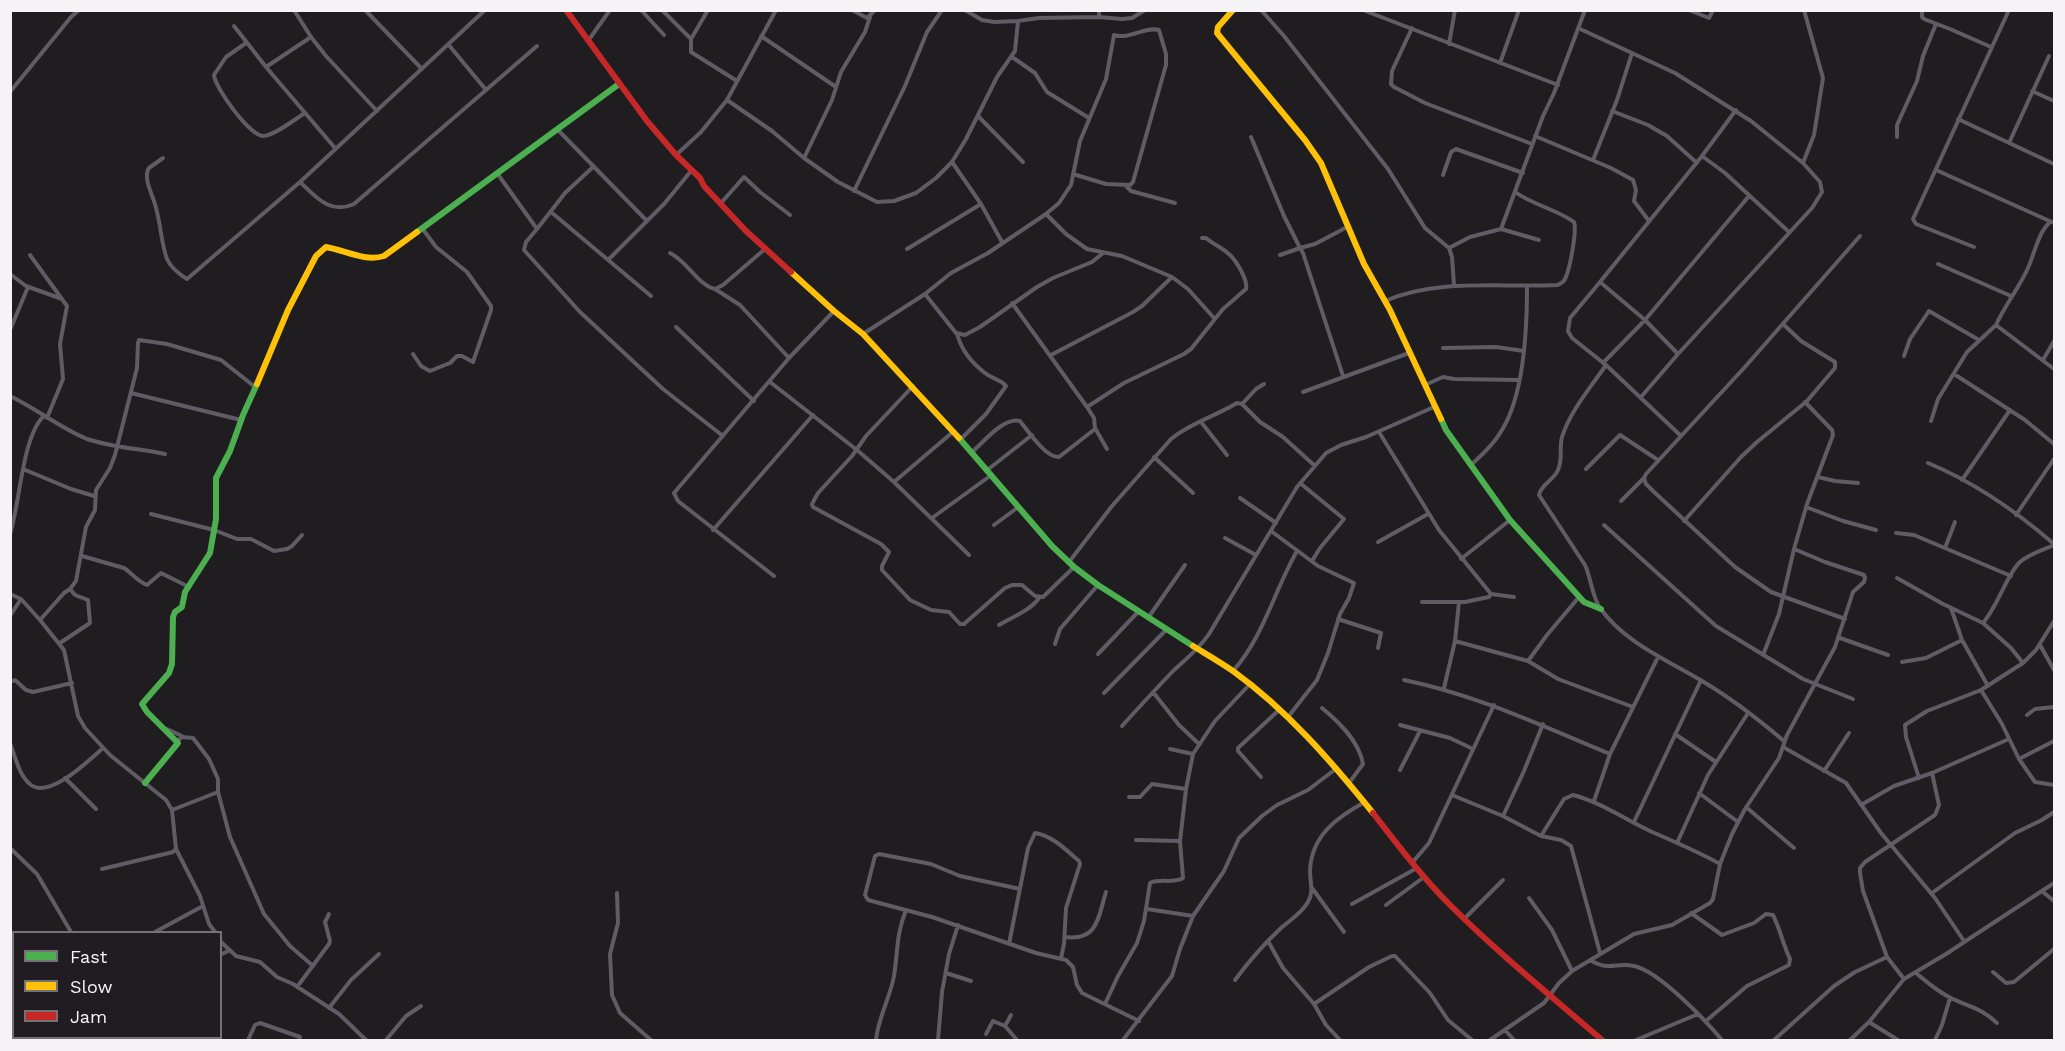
<!DOCTYPE html>
<style>
body{margin:0}
#map{position:relative;width:2065px;height:1051px;overflow:hidden;background:#1f1d20;font-family:"Work Sans",sans-serif}
canvas{display:block}
.frame{position:absolute;inset:0;border:12px solid #f5f3f6;pointer-events:none}
.legend{position:absolute;left:12px;top:931px;width:210px;height:108px;box-sizing:border-box;background:#201c21;border:2px solid #757276;margin:0;padding:8px 10px;list-style:none;font-size:18px;color:#f5f3f6}
.legend li{display:flex;align-items:center;gap:12px;height:30px}
.legend b{width:30px;border:2px solid #757276}
</style>
<div id="map">
<canvas width="2065" height="1051"></canvas>
<div class="frame"></div>
<ul class="legend">
<li><b style="height:8px;background:#4caf50"></b>Fast</li>
<li><b style="height:8px;background:#ffc107"></b>Slow</li>
<li><b style="height:8px;background:#c62828"></b>Jam</li>
</ul>
</div>
<script>
const context = document.querySelector('canvas').getContext('2d');
context.lineJoin = 'round';
function strokePath(path, color, width, dash) { context.strokeStyle = color; context.lineWidth = width; context.lineCap = dash ? 'butt' : 'round'; context.setLineDash(dash || []); context.stroke(path); }
strokePath(new Path2D(`
 M294 10 311 37 326 56 377 111
 M365 10 422 69
 M641 10 664 35
 M662 10 691 39
 M708 10 691 39V52L737 81
 M852 10 867 18 875 10
 M965 10 982 20 994 22 1018 21 1039 18 1099 17 1122 19 1132 18 1145 10
 M1099 10V17
 M1261 10 1284 36 1388 169 1425 228 1449 248 1452 257 1454 285
 M1363 10 1558 85
 M1689 10 1709 18 1713 10
 M1922 10V17L1924 19 1950 29 1991 47
 M234 26 266 67 335 148
 M1412 28 1392 71 1391 84 1394 87 1425 103 1532 144
 M1578 28 1675 73 1751 121 1803 163 1820 182 1822 192 1812 208 1678 354 1641 397
 M761 36 836 87
 M588 41 610 10
 M246 43 226 57 214 75C215 88 250 136 263 136 274 136 295 119 305 113
 M1449 44 1455 10
 M1012 57 1035 73 1047 92 1089 118
 M1500 63 1519 10
 M266 67 311 37
 M486 90 537 46
 M2032 91 2054 101
 M10 92 71 17 79 10
 M727 100 772 131 804 158 838 182 877 202 894 201 916 193 936 178 952 162 966 139 997 77 1015 51 1018 21
 M1612 111 1648 125 1667 136 1697 163
 M978 116 1023 162
 M1958 119 2054 164
 M557 129 647 221
 M1535 136 1611 168 1633 180 1636 190 1634 201 1649 221
 M1251 137 1284 216 1300 248 1315 244 1349 226
 M1897 137V125L1917 81 1923 56 1936 24
 M2009 143 2049 56
 M676 155 701 132 727 100 776 10
 M1702 156 1725 173 1789 232
 M163 158 149 168C142 178 154 197 156 208 161 225 161 243 167 259 171 268 179 274 187 279L300 182 485 10
 M804 158 832 100 841 72 865 32 870 17
 M1593 160 1617 100 1632 53
 M952 162 981 204 1002 242
 M1803 163 1814 135 1823 78 1804 10
 M1936 170 2054 223
 M497 173 537 229 526 242 524 250 580 312 663 389 723 436
 M1443 175 1451 152 1456 149 1523 173
 M300 182C316 197 330 215 354 204L486 90 448 44
 M1126 186 1131 191 1175 203
 M854 191 905 86 927 32 942 10
 M721 203 744 177 760 192 790 215
 M551 212 651 296
 M1046 214 1066 234 1087 249 1122 256 1172 277 1188 289 1214 318
 M2050 222C2038 233 2035 252 2028 268 2019 288 2005 305 1996 325L2054 369
 M537 229 565 193 593 167
 M1501 229 1543 116 1554 93 1585 10
 M1974 247 1916 224 1913 219 2009 10
 M1449 248 1470 237 1501 229 1539 240
 M907 249 981 204
 M670 253C687 261 699 286 715 289L723 285 765 249
 M30 255 67 306 60 344 63 379 47 418
 M1280 255 1300 248 1303 253 1343 376
 M609 259 664 204 691 171
 M1938 264 2011 296
 M10 274 26 286 62 299
 M1600 282 1570 318 1568 331 1572 338 1606 365 1680 435
 M715 289 740 305 789 358
 M925 294 956 333 965 335 980 327 1037 287 1053 278 1092 262 1103 253
 M1385 301C1440 278 1500 288 1558 285 1562 282 1563 283 1565 279 1570 269 1577 231 1574 222 1556 209 1533 205 1515 192
 M1012 303 1087 407 1094 418 1095 428 1107 449
 M676 327 754 401
 M10 330 28 287
 M863 334 925 294 951 273 988 253 1046 214 1059 203 1071 185 1080 141 1106 79 1114 35C1129 40 1145 26 1159 30L1166 54V65L1133 182 1130 185 1106 184 1073 174
 M957 334C962 351 971 362 985 373 992 379 1000 379 1006 386L986 414 961 439
 M1443 348 1496 347 1524 351
 M413 354 421 366 430 371 450 363 457 356H462L473 362 491 310V306L467 272 436 247 422 228
 M1678 354 1645 320 1600 282 1702 156 1736 110
 M1051 355 1133 312 1142 306 1172 277
 M1904 356 1910 339 1929 311 1979 340
 M2043 360 2054 341
 M1603 363 1645 320 1749 196
 M1606 365C1591 387 1570 411 1562 437 1559 448 1563 459 1558 470 1554 480 1541 484 1539 495L1585 565C1591 578 1592 596 1600 608 1625 643 1667 660 1702 681 1731 698 1758 719 1784 741
 M1954 374 2025 420 2054 444
 M770 382 857 450 894 482 969 555
 M1425 385 1443 377 1454 379 1519 380
 M913 386 866 436 852 456 818 493 812 504 813 507 881 544 889 552 882 566V570L910 600 931 610 949 612 960 624H964L1005 588 1012 585H1022L1035 596 1043 597 1074 567
 M1303 392 1409 353
 M131 393 241 420
 M10 396C37 409 60 428 87 439 110 447 141 449 165 454
 M1242 404 1256 389 1264 384
 M1087 407 1124 383 1184 354 1191 349 1223 309 1246 289C1248 280 1237 262 1230 255 1223 248 1213 244 1206 238H1202
 M1931 421 1938 399 1967 352 1996 325
 M1201 422 1227 455
 M1379 432 1439 530 1491 594
 M972 452C984 442 1003 417 1020 421 1028 431 1046 458 1059 457L1095 429
 M1154 457 1193 493
 M1928 463C1974 482 2017 512 2054 544
 M1472 464C1482 455 1493 445 1500 433 1524 398 1527 328 1527 287
 M23 469 71 489 94 496
 M1586 469 1620 435 1658 460
 M986 471 1032 435
 M1818 477 1835 481 1858 483
 M1644 478 1646 484 1653 491 1735 567 1771 592 1845 619
 M1962 480 2010 410
 M894 482 954 431
 M1300 483 1344 519 1320 548 1312 561
 M1240 498 1276 523
 M1621 501 1644 478 1646 474 1744 368 1860 236
 M1806 507 1843 521 1876 530
 M151 514 214 530 237 539H251L274 551 287 549 292 546 302 535
 M2016 515 2054 459
 M932 518 990 476
 M1684 521 1741 457 1757 442 1807 401 1835 368V362L1801 341 1783 324
 M994 525 1017 508
 M1604 525 1716 626 1803 679 1853 699
 M713 530 813 415
 M1271 531 1318 566 1354 583 1349 598 1340 614 1328 653 1317 680 1288 717
 M1896 533 1914 535 2011 576
 M10 534C20 504 22 436 44 416
 M1225 538 1256 555
 M1378 542 1428 514
 M1945 548 1955 522
 M82 556 124 568C133 574 137 581 147 585L161 573 189 587
 M1461 559 1510 520
 M1069 562 1112 506 1171 439C1190 423 1216 416 1237 403L1242 404 1260 422 1283 437 1315 466
 M774 576 678 501 674 493 789 358 834 311
 M1897 578 1943 604 1983 623 2011 648 2023 663
 M10 594 21 599 40 620
 M1422 602H1465L1489 597 1491 594 1514 597
 M1951 608 1962 640 1988 686
 M10 616 21 599
 M1148 618 1185 565
 M1338 619 1381 633 1378 648
 M1983 623C1998 606 2007 574 2020 562 2029 554 2043 550 2054 545
 M999 625C1012 617 1030 611 1039 598
 M1840 638 1888 655
 M1455 641 1528 661 1558 679 1633 707
 M60 643 90 623 88 600 75 595 70 589
 M1055 644 1060 629 1098 585
 M2040 645 2054 670
 M1098 654 1138 612
 M1763 655 1779 614 1794 549 1807 504 1833 435 1832 430 1805 402
 M1528 661 1547 635 1579 597
 M1902 662 1926 658 1962 640
 M1233 671C1264 636 1274 591 1297 551
 M1404 680C1477 695 1542 726 1610 754
 M10 682 15 680 26 690 33 692 72 683
 M1444 688 1455 641 1459 602
 M1981 690 2002 724 2019 759 2035 782 2054 785
 M1153 692 1179 725 1199 744
 M1104 693 1166 630
 M1322 708C1339 722 1359 741 1363 764L1349 783
 M2027 715 2035 709 2054 707
 M1400 725 1450 738 1473 749
 M1122 726C1139 707 1156 689 1173 671 1186 659 1199 649 1209 634L1297 487 1326 453 1341 445 1366 437 1434 407
 M167 729 182 736
 M1675 734 1716 762
 M177 741 182 737 193 738 209 759 218 779V792L230 837 264 914 290 946 313 966
 M10 743C15 756 19 776 31 785 50 799 89 760 103 748
 M1783 747 1846 783 1881 833 1935 898 1964 941
 M1170 749 1193 754
 M2019 759 2054 741
 M1400 770 1420 731
 M1824 771 1849 733
 M1261 777 1238 751V748L1279 710
 M65 778 96 809
 M1919 778 1906 737 1905 725 1927 711 1981 690 2023 663 2036 650 2054 621
 M1699 793 1738 822
 M1452 795 1503 816 1541 836 1561 840 1571 846 1600 953
 M1129 797H1140L1152 784 1186 789
 M1594 801 1610 754 1658 657
 M1861 805 1894 786 1932 773 2009 739
 M1746 807 1794 848
 M172 810 218 792
 M1503 816 1524 771 1543 724
 M1634 822 1701 680
 M1541 836 1564 799 1573 795C1600 802 1623 818 1648 830 1672 841 1697 851 1720 864
 M1136 840 1180 841
 M1677 843 1708 775 1748 713
 M10 848 37 874 71 932
 M1412 863 1429 843 1494 705
 M102 869 173 852 176 849
 M1312 888 1344 932
 M1020 889 960 876 931 864 879 854 875 856 865 895 868 900 932 917 1036 953 1066 960 1073 967 1077 985 1082 993 1139 1021
 M2043 892 2054 901
 M617 893 618 923 610 954 612 995 620 1013 651 1040
 M1932 893 2015 833 2042 820 2054 812
 M1529 898 1552 930 1572 971
 M1352 904 1417 868
 M1386 905 1424 877
 M1147 909 1193 916
 M1691 913 1722 935 1754 923 1766 914 1773 915C1780 929 1783 944 1790 959L1789 965 1747 986 1706 1021
 M1465 918 1503 880
 M155 932 203 906
 M215 932 209 924 200 896 176 849 172 810 166 800 110 755 85 728 78 716 64 650 40 620 64 593 70 589 76 581 86 527 95 510 96 490 110 468 115 455 137 368 138 343 139 340 167 344 221 360 255 387
 M1065 937C1098 941 1098 918 1106 892
 M220 941 236 956 260 962 277 977 293 984 339 1014 366 1040
 M1268 941 1283 968 1314 1004
 M1009 944 1028 848 1035 833C1053 836 1066 850 1079 861L1080 864 1066 908 1064 944 1061 958
 M220 955 230 950
 M1590 960C1610 972 1615 962 1634 966 1659 971 1706 1021 1722 1040
 M1993 972 2006 983 2014 982 2054 949
 M946 973 971 981
 M1916 973C1927 982 1938 992 1951 998 1969 1007 1981 1008 1997 1023
 M1904 979 1887 957 1863 891 1860 873V868L1865 862 1935 815 1939 805 1932 773
 M1235 980C1249 961 1264 944 1281 928 1290 920 1302 913 1308 902 1314 892 1310 882 1310 871 1311 836 1337 817 1365 802
 M297 987 329 944 330 941 325 922 329 914
 M1105 1004 1118 976 1137 943 1144 921 1150 883C1160 878 1173 884 1183 878L1180 841 1186 789 1193 754 1215 721 1249 685
 M10 1005H14
 M329 1008 351 980 379 954
 M1011 1015 1005 1026 1017 1040
 M1869 1022 1898 1040
 M1505 1030 1514 1040
 M986 1034 993 1021 1005 1026
 M77 1038 78 1040
 M54 1040 58 1038
 M186 1040 188 1038
 M248 1040 255 1025 260 1023 300 1037
 M386 1040 406 1016 421 1006
 M876 1040C878 1018 890 998 894 976 898 951 896 935 906 910
 M938 1040 942 992 949 954 958 925
 M1123 1040 1172 976 1180 949 1193 916 1224 871 1239 838 1262 816 1277 805 1308 790 1337 768
 M1340 1040 1326 1025 1314 1004 1369 967 1392 956H1395L1430 993 1448 1020 1472 1040
 M1490 1040 1544 1003 1559 983 1572 971 1634 934 1672 925 1710 903 1713 899 1720 864 1732 834 1745 809 1779 758 1787 735 1835 647 1853 592 1864 582 1865 578 1864 575 1825 562 1794 549
 M1636 1040 1698 1014
 M1774 1040 1834 986 1855 972 1887 957
 M1850 1040 1869 1022 1904 979 1946 954 2054 883
 M1935 1040 1942 1025 1950 998`), '#5f5c65', 4);
strokePath(new Path2D(`
 M417 232 619 84
 M1441 419 1446 430 1510 520 1584 602 1601 609
 M959 438 1052 546 1074 567 1098 585 1193 646
 M145 783 178 743 147 712 142 704 169 673 172 664 173 617 175 612 182 607 185 592 210 553 216 519V478L230 451 243 415 257 384`), '#4caf50', 6);
strokePath(new Path2D(`
 M1233 10 1218 27 1217 33 1305 140 1321 163 1364 264 1390 310 1441 419
 M791 272 834 311 863 334 959 438
 M257 384 288 310 316 256 326 247C344 250 365 262 384 256L417 232
 M1193 646C1206 654 1220 662 1233 671 1287 710 1331 761 1373 813`), '#ffc107', 6);
strokePath(new Path2D(`
 M566 10 647 121 676 155 700 178 704 186 746 231 791 272
 M1373 813C1397 844 1422 877 1450 905 1498 953 1551 996 1602 1040`), '#c62828', 6);
</script>
